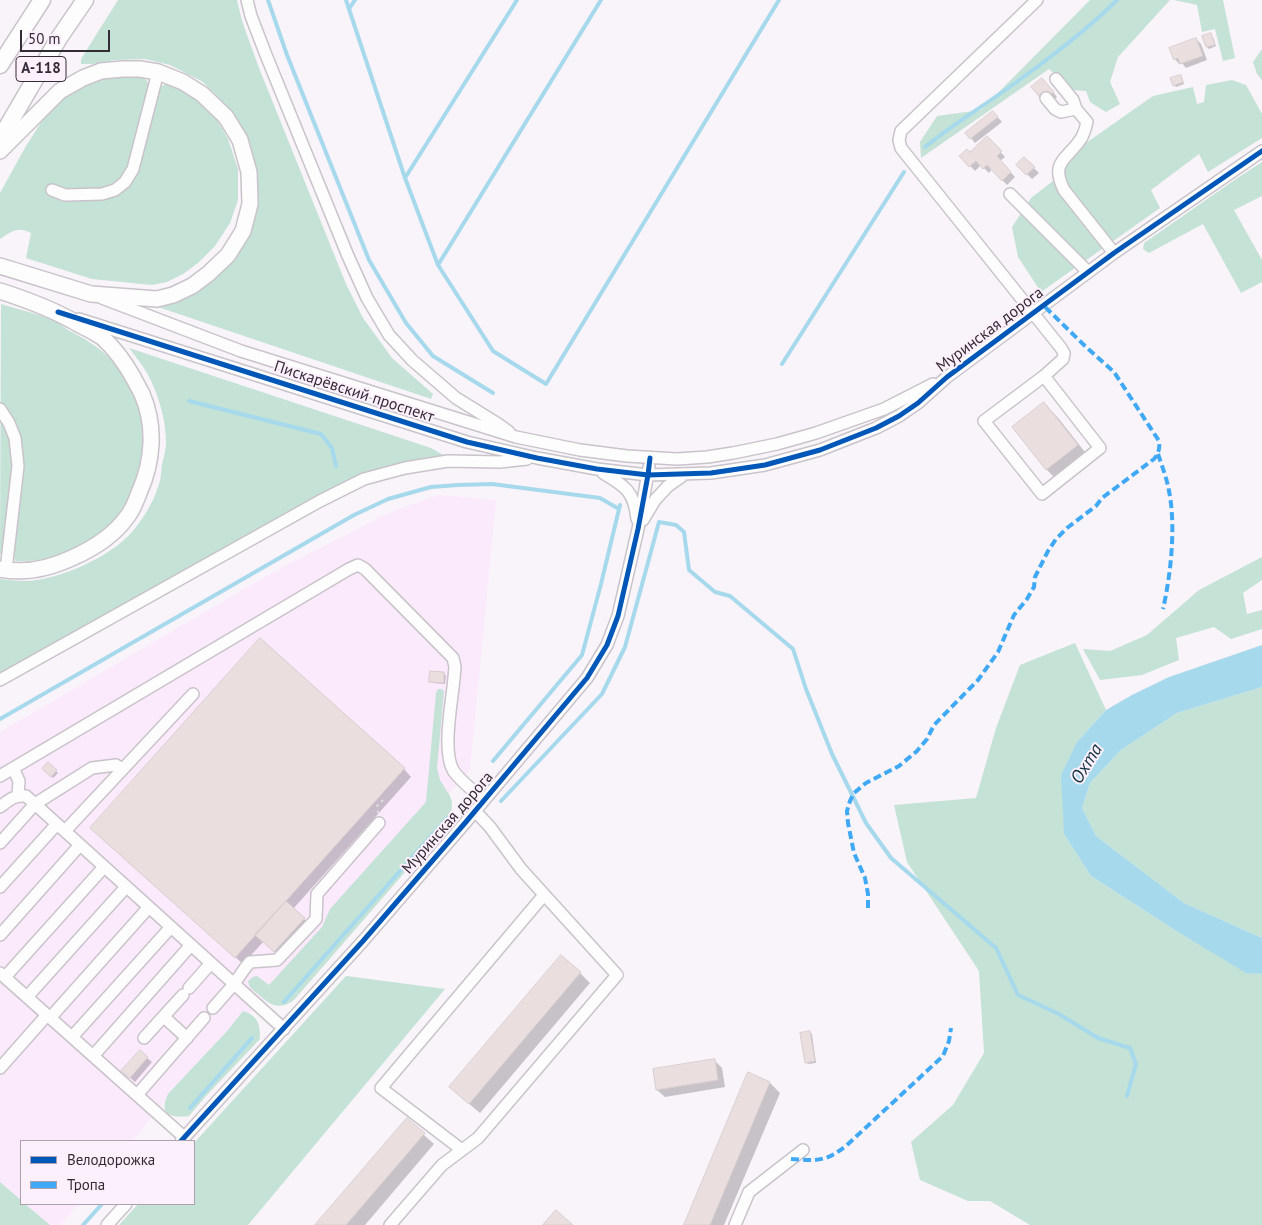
<!DOCTYPE html>
<meta charset="utf-8">
<style>
body{margin:0}
#map{position:relative;width:1262px;height:1225px;overflow:hidden;background:#f9f3fa;font-family:"PT Sans",sans-serif}
canvas{display:block}
.legend{position:absolute;left:20px;top:1140px;width:175px;height:65px;box-sizing:border-box;background:#fcf0fd;border:1px solid #aca2ad;margin:0;padding:6px 9px;list-style:none;font-size:15px;color:#342c34}
.legend li{display:flex;align-items:center;gap:10px;height:25px}
.legend b{width:25px;border:1px solid #aca2ad}
.scale{position:absolute;left:20px;top:30px;width:90px;height:22px;box-sizing:border-box;border:2px solid #342c34;border-top:0;padding-left:6px;font-size:15px;line-height:18px;white-space:nowrap;color:#342c34;-webkit-text-stroke:4px #fcf0fd;paint-order:stroke}
</style>
<div id="map">
<canvas width="1262" height="1225"></canvas>
<ul class="legend">
<li><b style="height:6px;background:#0057b8"></b>Велодорожка</li>
<li><b style="height:6px;background:#3fa9f5"></b>Тропа</li>
</ul>
<div class="scale">50 m</div>
</div>
<script>
const context = document.querySelector('canvas').getContext('2d');
context.lineJoin = 'round';
function paint(path, color) { context.fillStyle = color; context.fill(path, 'evenodd'); }
function strokePath(path, color, width, dash) { context.strokeStyle = color; context.lineWidth = width; context.lineCap = dash ? 'butt' : 'round'; context.setLineDash(dash || []); context.stroke(path); }
function label(font, color, halo, rows, align = 'center') {
  context.font = font + ' "PT Sans",sans-serif'; context.lineWidth = 4; context.setLineDash([]); context.textBaseline = 'middle'; context.strokeStyle = halo; context.fillStyle = color; for (const [text, x, y, turn = 0] of rows) {
    context.save(); context.translate(x, y); context.rotate((+turn || 0) * Math.PI / 180); context.textAlign = isNaN(turn) ? turn : align; if (halo) context.strokeText(text, 0, 0); context.fillText(text, 0, 0); context.restore();
  }
}
paint(new Path2D(`
 M438 495 496 500 470 770 269 998 228 1030 168 1094 164 1103 132 1141H21V1200L0 1182V732L268 575 386 514Z
 M25 1204H79L60 1225H50Z`), '#fbeafc');
paint(new Path2D(`
 M118 0H237L242 21 259 68 346 284 363 318 392 358 433 394 431 399 155 306 233 254 255 168 243 131 228 107 203 82 170 65 145 59 115 60 92 64H81V59Z
 M1090 0H1170L1118 57 1110 82 1120 104 1106 112 1090 102 1086 91 1072 90 1049 69 921 158 920 142 937 116 981 110Z
 M1174 0H1223L1235 58 1223 61 1215 29 1202 32 1197 5Z
 M1262 49V80L1257 74 1253 62Z
 M116 75 142 76 147 81 152 93 168 82 194 97 216 118 228 139 238 169V200L230 223 215 246 198 263 183 274 167 282 152 285 92 279 26 258 31 233C17 226 12 231 0 239V193L26 146 40 124 56 105 76 88 94 81Z
 M1232 80 1246 85 1262 114V138L1208 172 1199 154 1151 190 1160 208 1041 292 1018 257 1012 227 1031 198 1058 177 1086 143 1153 96 1193 87 1197 104 1204 102 1206 85Z
 M1262 162V196L1234 210 1262 260V282L1241 293 1203 224 1149 253 1143 249 1144 243 1236 179Z
 M1 304C17 309 36 313 52 320 57 322 63 326 68 330 83 338 100 347 111 360 121 371 132 384 137 398 151 435 143 475 123 507 120 511 118 517 115 520 103 535 72 552 53 557 41 561 28 561 15 561L13 551 4 550 0 555Z
 M129 348 431 448 443 455 371 471 311 500 0 673V579C9 580 18 581 27 581 60 579 109 558 132 532 143 519 153 503 158 487 161 480 161 472 162 464 164 457 166 449 166 442 166 419 158 393 147 373 142 364 135 356 129 348Z
 M1262 557V580L1243 593 1247 614 1262 610V629L1231 639 1214 627 1176 638 1179 660 1142 675 1100 680 1083 649 1110 651 1147 635 1199 590Z
 M1075 643 1106 710 1077 742 1064 834 1091 876 1178 932 1246 972 1262 974V1225H1030L990 1201H968L920 1180 911 1142 953 1105 984 1053 979 971 907 862 894 805 976 798 996 728 1020 665Z
 M1262 687V938L1184 903 1096 836 1082 808 1090 783 1121 750 1177 713Z
 M438 689H442L444 692 437 768 440 780 450 796 452 802 451 819 294 1000C279 1011 270 1005 258 994 253 990 249 988 248 981L253 977 257 976 269 985 322 927 330 909 426 802 436 693Z
 M346 976 445 989 248 1225H119L138 1204H194V1143Z
 M243 1011C259 1016 260 1025 260 1039L206 1096 189 1116C171 1118 158 1115 168 1094L228 1030Z
 M0 1182 21 1200V1204H25L50 1225H0Z`), '#c4e2d6');
paint(new Path2D(`
 M1262 645V687L1177 713 1121 750 1090 783 1082 808 1096 836 1184 903 1262 938V974L1246 973 1178 932 1091 876 1064 834 1061 775 1077 742 1106 710 1132 695 1169 677Z`), '#a7d9ed');
paint(new Path2D(`
 M1211 35 1213 37 1216 46 1209 49 1207 47Z
 M1196 39 1201 44 1207 60 1186 68 1182 63 1179 64 1175 59Z
 M1180 76 1182 78 1184 84 1176 87 1174 85Z
 M1046 84 1057 97 1048 105Z
 M993 112 1002 122 975 143 967 133Z
 M987 137 1005 157 1000 161 1015 177 1007 185 992 169 989 173 981 165 975 171 961 156 970 153Z
 M1024 158 1039 173 1032 179 1018 165Z
 M1044 403 1059 419 1092 461 1062 485 1046 469Z
 M444 674 446 676 445 684 433 683 431 681Z
 M48 764 58 773 53 778 44 769Z
 M404 769 411 777 293 909 306 921 277 953 264 941 243 964 100 835Z
 M580 973 590 983 480 1113 461 1097Z
 M810 1032 812 1034 816 1063 808 1064 806 1062Z
 M147 1058 152 1062 135 1082 127 1075Z
 M714 1060 722 1068 725 1087 665 1097 657 1090Z
 M770 1083 780 1093 724 1225H685Z
 M407 1120 434 1144 365 1225H316Z`), '#0003');
strokePath(new Path2D(`
 M268 0 287 55 369 260 406 323 433 356 493 393
 M346 0 405 178 438 265 493 351 546 384 779 0
 M349 9 355 0
 M925 147C956 122 990 102 1022 78 1055 54 1088 29 1117 0
 M405 178 517 0
 M438 265 601 0
 M782 364 904 172
 M189 401 321 434 332 448 336 466
 M0 719 354 515 388 499 431 487 458 485 492 484 600 498 619 509
 M493 761 582 655 601 584 620 505
 M501 801 602 694 625 647 659 522 676 525 684 532 689 570 715 592 730 596 793 649 806 689 832 754 866 823 891 858 996 948 1018 995 1059 1014 1098 1038 1130 1048 1136 1064 1127 1096
 M284 1002 447 818
 M190 1108 252 1038
 M83 1225 102 1204`), '#a7d9ed', 4);
const building = new Path2D(`
 M1211 33 1215 45 1206 47 1202 36Z
 M1196 38 1203 56 1180 64 1178 58 1174 60 1169 48Z
 M1181 75 1183 82 1173 86 1170 78Z
 M1042 78 1054 92 1043 101 1031 87Z
 M993 111 998 117 970 139 965 133Z
 M987 136 1002 151 997 156 1011 172 1002 181 987 165 983 169 976 161 969 167 959 156 967 149 970 152Z
 M1024 157 1035 167 1026 175 1016 165Z
 M1044 402 1078 445 1046 470 1012 427Z
 M260 638 405 768 235 958 90 828Z
 M430 671 444 672V683L429 682Z
 M48 762 57 770 51 777 42 769Z
 M286 901 305 918 274 952 255 935Z
 M561 955 581 972 469 1104 449 1087Z
 M810 1031 815 1061 805 1063 800 1033Z
 M140 1050 148 1057 130 1078 121 1071Z
 M715 1059 718 1080 656 1090 653 1069Z
 M748 1072 770 1082 710 1225H684Z
 M407 1118 425 1133 346 1225H315Z
 M556 1210 573 1225H543Z`);
paint(building, '#ebdede');
strokePath(building, '#d6cecf', 1);
const minor = new Path2D(`
 M247 0 251 16 266 55 348 256 367 298 389 335 412 360 456 398 498 424 509 432
 M1037 0 901 131 899 140 901 148 1061 348 1064 353 1063 359 1044 376 984 421 1042 494 1100 448 1044 376
 M1056 79 1073 100 1076 109
 M1046 98 1055 109 1061 112 1076 109 1087 122C1086 127 1084 133 1082 137 1069 159 1049 160 1064 190L1114 253
 M52 190 65 195 102 194 115 190 125 182 133 169 158 72
 M1010 194 1088 272
 M102 298 241 351 516 437 580 450 627 456 677 459 707 457 733 453 777 444 816 433 884 409 933 384
 M79 319 467 442 537 458 597 469 648 475 711 473 765 465 820 450 876 428 899 416 918 403 947 377 1114 253 1262 151
 M0 409 9 423 15 438 18 466 6 570
 M603 473C625 486 634 491 637 519
 M643 520 655 500 668 486 685 474
 M0 680 320 501 364 479 405 468 448 461 500 462 527 459
 M13 768 19 781 18 795
 M0 776 349 569 358 565 365 569 453 658 455 667 454 678C452 702 442 750 453 770 458 779 476 793 484 800
 M0 807C9 800 14 795 26 796L284 1029
 M65 831 193 694
 M0 843 35 804 92 768 116 765 122 769
 M0 887 57 824
 M0 935 80 845
 M0 973 184 1137
 M5 977 104 867
 M189 988 211 963
 M27 997 126 887
 M213 1008 234 984 245 968 250 962 277 960 316 919 317 894 379 823
 M164 1017 187 1038
 M50 1018 149 907
 M72 1037 171 927
 M144 1038 183 995
 M93 1056 191 945
 M0 1068 47 1015
 M137 1095 204 1018
 M181 1141 363 941 465 823 587 678 607 645 618 616 638 529 649 467
 M462 1150 381 1088 544 895
 M107 1225 126 1204
 M390 1225 442 1165 478 1138 617 975 521 869 490 827 475 811
 M735 1225 749 1192 803 1150`);
const major = new Path2D(`
 M0 151 60 91 83 78 101 71 122 69H140L158 72 183 82 202 94 226 117 240 140 249 172 250 204 243 231 228 255 208 274 192 286 173 295 157 299 91 294 0 266
 M0 291C28 300 55 310 80 325 88 329 96 333 103 338 115 349 125 363 133 377 136 383 139 388 142 394 156 426 153 462 139 493 136 501 133 510 127 517 114 535 94 548 74 557 51 568 25 574 0 569`);
const highway = new Path2D(`
 M0 65 42 0
 M0 139 59 38 85 0`);
strokePath(minor, '#c9c3ca', 14);
strokePath(major, '#c9c3ca', 18);
strokePath(highway, '#c9c3ca', 19);
strokePath(new Path2D(`
 M378 813 377 806 383 800`), '#e2dfe2', 2, [2.5, 4]);
strokePath(minor, '#fefdfe', 11);
strokePath(major, '#fefdfe', 15);
strokePath(highway, '#fefdfe', 16);
strokePath(new Path2D(`
 M1158 454C1162 466 1167 479 1169 491 1176 526 1171 574 1163 609
 M868 908V894L865 878 854 853 848 823 847 811 850 801 854 793 866 783 899 766 917 751 927 739 934 725 978 680 998 652 1014 615 1027 599 1034 587 1035 577 1048 551 1056 539 1067 528 1096 506 1102 498 1154 459C1159 453 1160 448 1159 441L1114 372 1085 346 1043 305
 M791 1159C817 1161 826 1162 847 1145L943 1056 949 1041 951 1028`), '#3fa9f5', 4, [8, 4]);
strokePath(new Path2D(`
 M58 312 467 442 537 458 597 469 648 475 711 473 765 465 820 450 876 428 899 416 918 403 947 377 1114 253 1262 151
 M181 1141 363 941 465 823 587 678 607 645 618 616 638 529 648 475 650 458`), '#0057b8', 5);
for (const [x, y, w] of [
 [41,69,50]
]) { const box = new Path2D(); box.roundRect(x - w / 2, y - 12.5, w, 25, 4); context.fillStyle = '#fcf0fd'; context.fill(box); strokePath(box, '#342c34', 1); }
label('bold 15px', '#342c34', null, [
 ["А-118",41,69]
]);
label('16px', '#342c34', '#fcf0fd', [
 ["Муринская дорога",990,330,-37],
 ["Пискарёвский проспект",354,392,18],
 ["Муринская дорога",448,823,-49]
]);
label('italic 18px', '#0f333e', '#fcf0fd', [
 ["Охта",1087,764,-58]
]);
</script>
